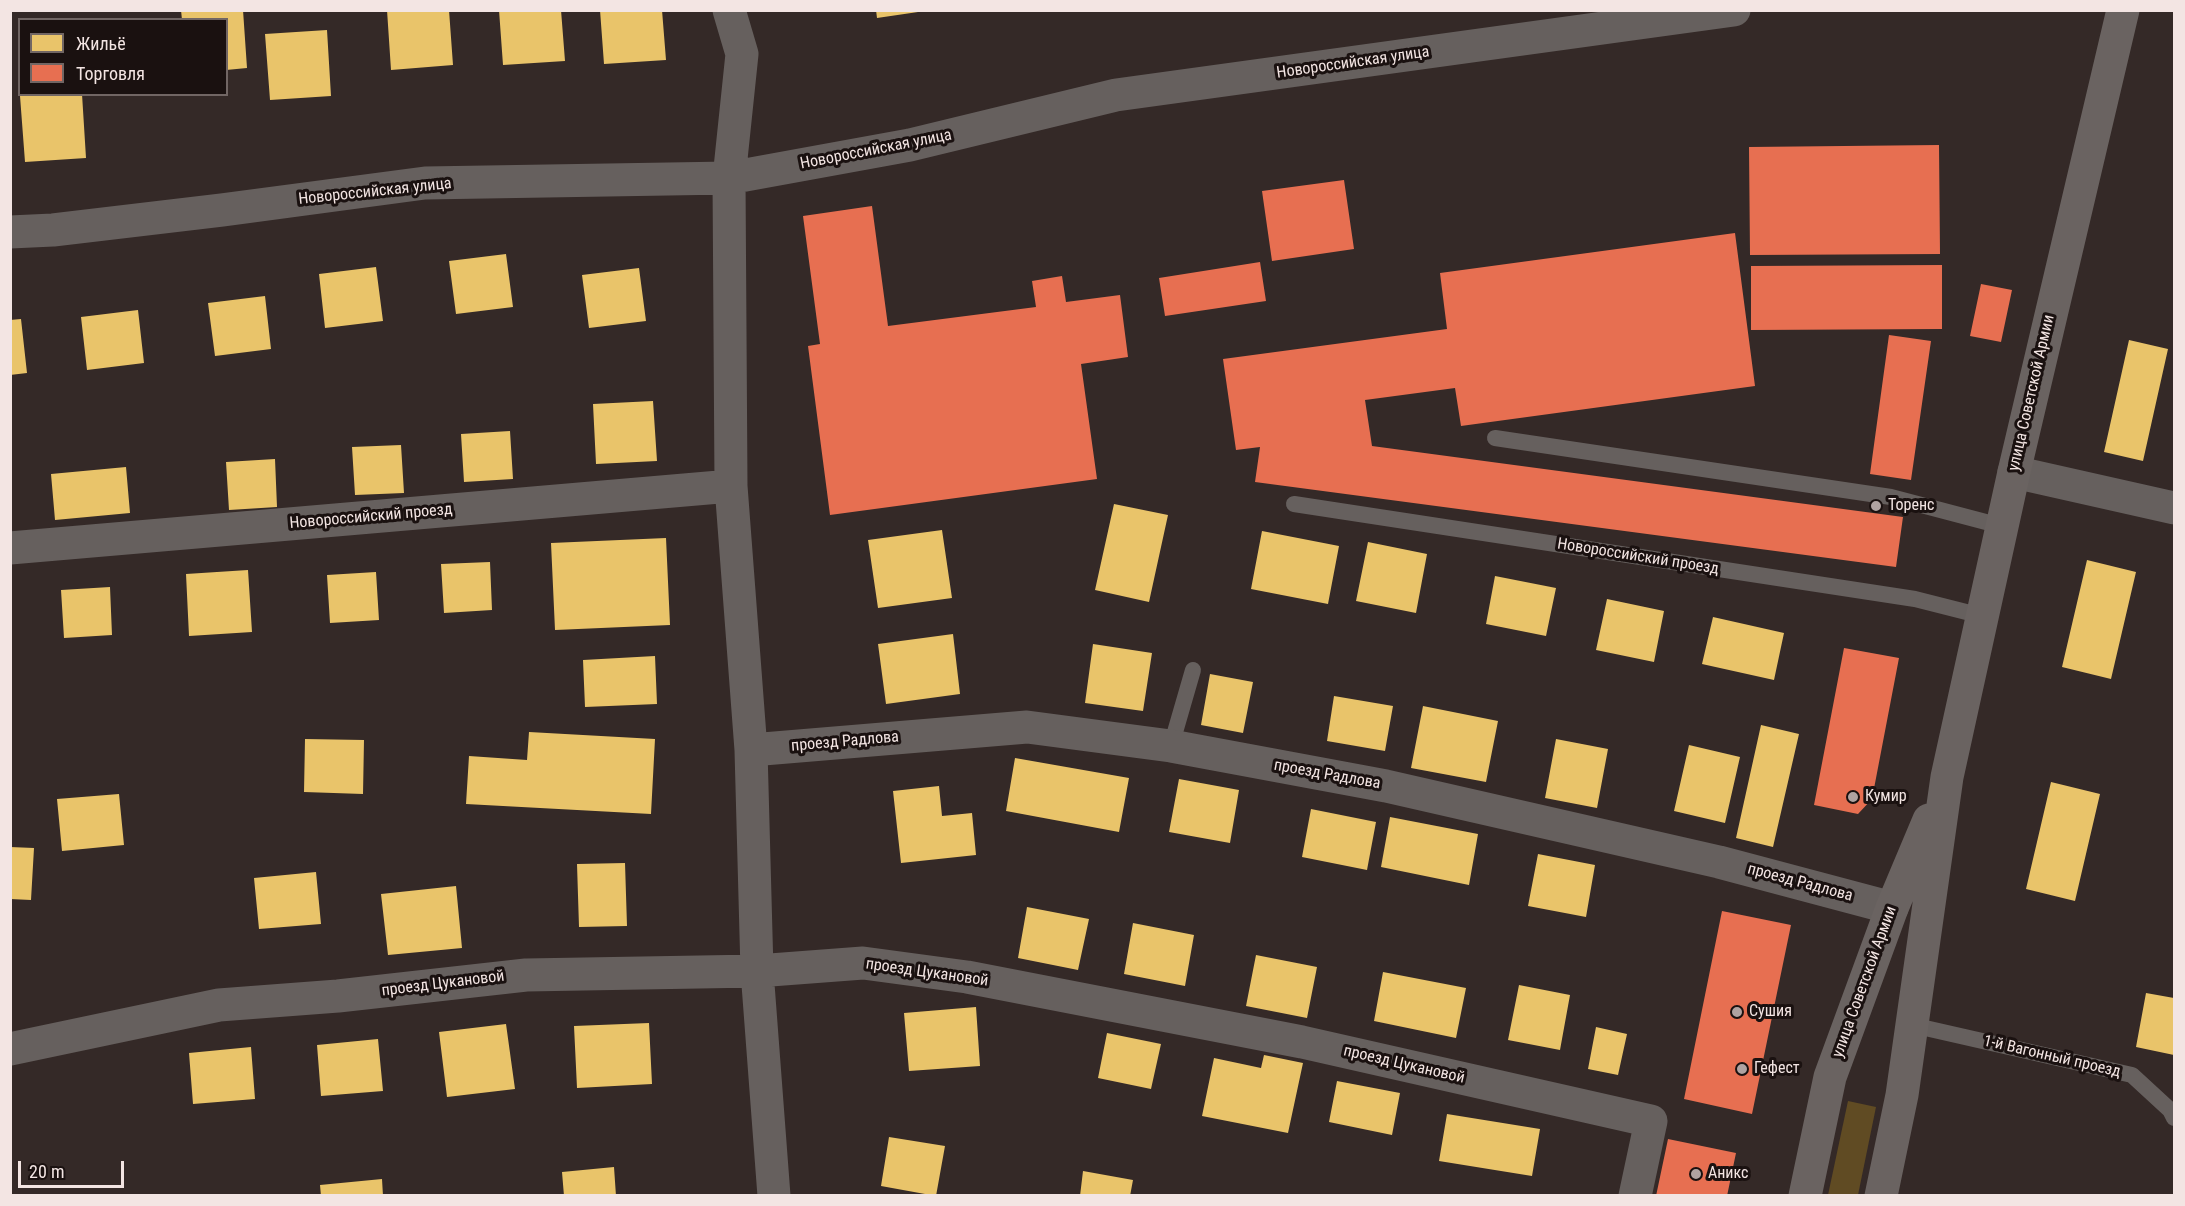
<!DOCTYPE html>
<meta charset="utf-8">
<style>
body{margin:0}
#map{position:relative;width:2185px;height:1206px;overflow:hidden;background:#342927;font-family:"Roboto Condensed",sans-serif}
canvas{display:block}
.frame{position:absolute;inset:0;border:12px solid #f3e5e3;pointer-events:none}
.legend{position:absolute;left:18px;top:18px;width:210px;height:78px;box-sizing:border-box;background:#1a1110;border:2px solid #716664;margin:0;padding:8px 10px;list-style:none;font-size:18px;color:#f3e5e3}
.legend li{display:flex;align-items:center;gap:12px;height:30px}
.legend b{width:30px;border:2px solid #716664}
.scale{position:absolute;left:18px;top:1161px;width:106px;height:27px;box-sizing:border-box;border:3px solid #f3e5e3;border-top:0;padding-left:8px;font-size:18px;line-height:21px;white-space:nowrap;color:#f3e5e3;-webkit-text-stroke:4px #1a1110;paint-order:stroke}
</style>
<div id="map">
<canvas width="2185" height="1206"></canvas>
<div class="frame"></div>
<ul class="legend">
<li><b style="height:16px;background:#e9c46a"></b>Жильё</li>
<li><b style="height:16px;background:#e76f51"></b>Торговля</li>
</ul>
<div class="scale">20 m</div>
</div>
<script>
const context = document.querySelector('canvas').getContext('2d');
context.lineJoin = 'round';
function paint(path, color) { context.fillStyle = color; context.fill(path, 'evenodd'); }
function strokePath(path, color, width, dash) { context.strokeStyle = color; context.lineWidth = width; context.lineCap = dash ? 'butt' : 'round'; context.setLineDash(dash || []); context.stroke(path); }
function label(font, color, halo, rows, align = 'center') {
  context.font = font + ' "Roboto Condensed",sans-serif'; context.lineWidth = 6; context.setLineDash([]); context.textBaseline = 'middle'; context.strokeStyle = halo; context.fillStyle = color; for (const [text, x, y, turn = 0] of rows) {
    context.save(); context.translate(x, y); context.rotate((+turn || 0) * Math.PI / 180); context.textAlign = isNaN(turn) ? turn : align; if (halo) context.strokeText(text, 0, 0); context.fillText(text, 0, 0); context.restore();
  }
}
paint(new Path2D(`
 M1848 1101 1876 1107 1858 1195H1828Z`), '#604b23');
paint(new Path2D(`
 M181 10H243L247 68 226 70V20H182Z
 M387 10H449L453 65 391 70Z
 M499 10H561L565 61 503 65Z
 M600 10H662L666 60 604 64Z
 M876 10H918V12L877 18Z
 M327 30 331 96 270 100 265 34Z
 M45 94H82L86 158 25 162 20 96Z
 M506 254 513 307 456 314 449 261Z
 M376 267 383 321 325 328 319 274Z
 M639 268 646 321 589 328 582 275Z
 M265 296 271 349 215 356 208 303Z
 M138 310 144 363 87 370 81 317Z
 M21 319 27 373 10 375V320Z
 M2129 340 2168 349 2143 461 2104 452Z
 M653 401 657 461 596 464 593 404Z
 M510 431 513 479 464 482 461 434Z
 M401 445 404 493 355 495 352 447Z
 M275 459 277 507 229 510 226 462Z
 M126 467 130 513 55 520 51 474Z
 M1114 504 1168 515 1149 602 1095 590Z
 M942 530 952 598 878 608 868 540Z
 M1262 531 1339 546 1328 604 1251 589Z
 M666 538 670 625 555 630 551 543Z
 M1368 542 1427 554 1416 613 1356 601Z
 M2087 560 2136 572 2111 679 2062 667Z
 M490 562 492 610 444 613 441 564Z
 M248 570 252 632 189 636 186 574Z
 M376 572 379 620 330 623 327 575Z
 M1495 576 1556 588 1546 636 1486 624Z
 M110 587 112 635 64 638 61 590Z
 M1607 599 1664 611 1654 662 1596 650Z
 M1713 617 1784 633 1774 680 1702 664Z
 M953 634 960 694 886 704 878 644Z
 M1093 644 1152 653 1143 711 1085 703Z
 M655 656 657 704 585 707 583 660Z
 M1210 674 1253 682 1243 733 1201 725Z
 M1334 696 1393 706 1385 751 1327 741Z
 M1423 706 1498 721 1486 782 1411 768Z
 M1761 725 1799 734 1773 847 1736 838Z
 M529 732 655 739 651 814 466 804 469 756 527 760Z
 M305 739 364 740 363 794 304 792Z
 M1556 739 1608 749 1597 808 1545 798Z
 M1689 745 1740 757 1725 823 1674 811Z
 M1015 758 1129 778 1119 832 1006 811Z
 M1179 779 1239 790 1230 843 1169 832Z
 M2051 782 2100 794 2075 901 2026 889Z
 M939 786 942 816 972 813 976 855 901 863 893 791Z
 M119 794 124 845 62 851 57 799Z
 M1311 809 1376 822 1367 870 1302 857Z
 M1390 817 1478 834 1469 885 1381 867Z
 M10 847 34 848 31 900 10 899Z
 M1538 854 1595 865 1586 917 1528 906Z
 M625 863 627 926 579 927 577 864Z
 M316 872 321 924 259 929 254 878Z
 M456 886 462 948 388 955 381 894Z
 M1027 907 1089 919 1078 970 1018 958Z
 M1133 923 1194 935 1185 986 1124 974Z
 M1256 955 1317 967 1307 1018 1246 1006Z
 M1383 972 1466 988 1456 1038 1374 1021Z
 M1519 985 1570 995 1560 1050 1508 1040Z
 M2146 993 2174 998V1055L2136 1047Z
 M976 1007 980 1066 909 1071 904 1013Z
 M649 1023 652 1084 577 1088 574 1026Z
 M506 1024 515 1089 447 1097 439 1032Z
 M1596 1027 1627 1034 1618 1075 1588 1069Z
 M1107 1033 1161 1044 1151 1089 1098 1078Z
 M378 1039 383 1091 321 1096 317 1045Z
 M251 1047 255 1099 193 1104 189 1053Z
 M1264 1055 1303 1063 1288 1133 1202 1116 1214 1058 1261 1068Z
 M1337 1081 1400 1093 1392 1135 1329 1122Z
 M1447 1114 1540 1129 1532 1176 1439 1161Z
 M889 1137 945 1146 936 1196 881 1186Z
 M614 1167 616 1196H564L562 1172Z
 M1083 1171 1133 1180 1130 1196H1080Z
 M382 1179 383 1196H321L320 1185Z`), '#e9c46a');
paint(new Path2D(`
 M1939 145 1940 254 1750 255 1749 147Z
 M1344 180 1354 249 1272 261 1262 191Z
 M872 206 888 326 1036 307 1032 281 1062 276 1066 302 1120 295 1128 357 1081 364 1097 479 830 515 808 346 820 344 803 216Z
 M1735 233 1755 386 1461 426 1455 388 1365 400 1372 446 1903 517 1896 567 1255 482 1260 447 1236 450 1223 359 1447 329 1440 273Z
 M1260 262 1266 301 1165 316 1159 278Z
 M1942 265V329L1751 330V266Z
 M1981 284 2012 290 2001 342 1970 336Z
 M1889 335 1931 341 1911 480 1870 474Z
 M1844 648 1899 658 1872 799 1858 814 1814 805Z
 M1722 911 1791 925 1752 1114 1684 1099Z
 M1668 1139 1736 1153 1727 1196H1656Z`), '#e76f51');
strokePath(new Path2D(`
 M1495 438 1891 497 2001 526
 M1294 504 1915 599 1982 616
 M1171 746 1193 670
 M1912 1025 2132 1075 2170 1110 2174 1118`), '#66605e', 16);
strokePath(new Path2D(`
 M729 10 742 54 729 178 731 486 751 750 757 971 774 1196
 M10 232 53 230 222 210 425 183 729 178 910 145 1116 95 1734 10
 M2014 472 2174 508
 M10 548 731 486
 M751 750 1027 727 1171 746 1386 786 1719 862 1892 908
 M10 1049 219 1005 338 996 526 975 757 971 863 963 967 977 1302 1042 1651 1121 1635 1196`), '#66605e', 33);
strokePath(new Path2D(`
 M1805 1196 1830 1077 1892 908 1929 820
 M1881 1196 1902 1095 1947 777 2014 472 2123 10`), '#6a6361', 33);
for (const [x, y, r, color] of [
 [1876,506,6,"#b0a3a1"],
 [1853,797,6,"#b0a3a1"],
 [1737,1012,6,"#b0a3a1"],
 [1742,1069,6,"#b0a3a1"],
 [1696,1174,6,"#b0a3a1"]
]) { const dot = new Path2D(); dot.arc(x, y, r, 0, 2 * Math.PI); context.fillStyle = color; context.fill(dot); strokePath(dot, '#1a1110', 2); }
label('16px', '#f3e5e3', '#1a1110', [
 ["Новороссийская улица",1353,63,-8],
 ["Новороссийская улица",876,150,-11],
 ["Новороссийская улица",375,192,-6],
 ["улица Советской Армии",2032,393,-77],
 ["Новороссийский проезд",371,517,-5],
 ["Новороссийский проезд",1638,557,9],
 ["проезд Радлова",845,742,-5],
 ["проезд Радлова",1327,775,10],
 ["проезд Радлова",1800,883,15],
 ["проезд Цукановой",927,973,8],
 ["улица Советской Армии",1865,982,-70],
 ["проезд Цукановой",443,984,-7],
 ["1-й Вагонный проезд",2052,1057,13],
 ["проезд Цукановой",1404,1065,13]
]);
label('16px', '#f3e5e3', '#1a1110', [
 ["Торенс",1888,506],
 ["Кумир",1865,797],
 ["Сушия",1749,1012],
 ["Гефест",1754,1069],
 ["Аникс",1708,1174]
], 'left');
</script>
